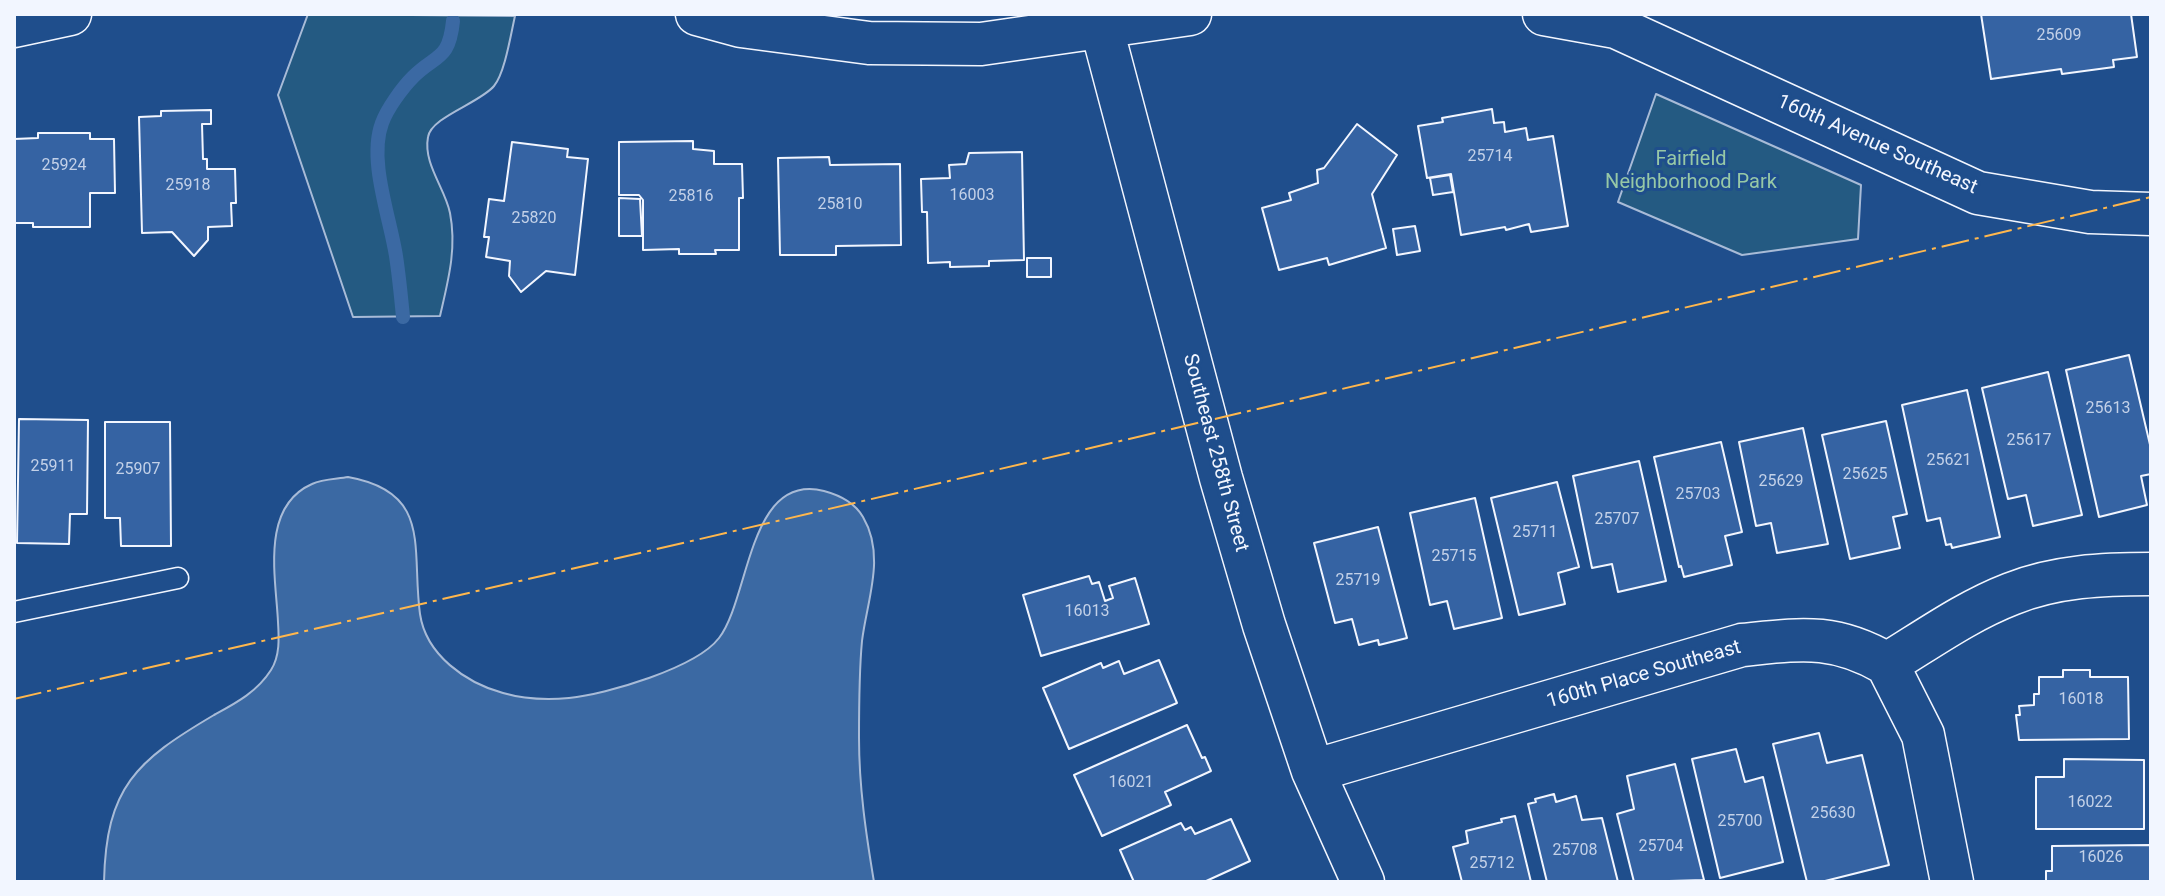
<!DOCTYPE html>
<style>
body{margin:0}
#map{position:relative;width:2165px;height:896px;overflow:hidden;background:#1f4e8c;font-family:Roboto,sans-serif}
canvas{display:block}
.frame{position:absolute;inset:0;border:16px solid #f2f6ff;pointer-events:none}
</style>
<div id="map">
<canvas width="2165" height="896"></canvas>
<div class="frame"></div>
</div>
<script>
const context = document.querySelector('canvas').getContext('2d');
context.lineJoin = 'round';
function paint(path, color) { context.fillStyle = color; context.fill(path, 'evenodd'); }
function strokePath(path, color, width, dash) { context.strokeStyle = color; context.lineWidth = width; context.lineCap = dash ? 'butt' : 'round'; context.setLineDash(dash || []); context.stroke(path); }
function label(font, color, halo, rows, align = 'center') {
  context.font = font + ' Roboto,sans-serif'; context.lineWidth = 6; context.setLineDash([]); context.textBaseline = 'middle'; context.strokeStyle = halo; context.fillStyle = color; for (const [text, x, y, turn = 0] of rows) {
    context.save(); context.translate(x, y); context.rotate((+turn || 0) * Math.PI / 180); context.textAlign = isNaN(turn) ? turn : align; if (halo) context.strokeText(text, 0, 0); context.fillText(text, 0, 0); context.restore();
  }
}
const green = new Path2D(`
 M308 14 515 16C511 33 505 73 494 86 480 103 431 117 428 137 423 164 445 188 450 213 457 249 448 281 440 316L353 317 278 95Z
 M1656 94 1861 185 1858 239 1742 255 1618 202Z`);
paint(green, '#245a82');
strokePath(green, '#a8bbd7', 2);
const water = new Path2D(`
 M348 477C433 492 411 549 420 614 426 655 466 683 503 693 524 699 548 700 569 698 607 694 696 668 719 638 750 598 748 472 824 491 839 495 855 503 863 517 886 556 867 600 862 641 859 673 859 706 859 738 859 787 866 834 874 882H104C106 787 136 761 214 715 236 703 257 692 271 670 280 656 279 638 278 622 276 578 260 507 312 484 322 479 337 479 348 477Z`);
paint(water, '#3b69a3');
strokePath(water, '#a8bbd7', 2);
strokePath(new Path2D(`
 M403 317C401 296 399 276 396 256 390 217 368 160 382 123 387 109 402 88 413 77 436 54 449 61 453 21`), '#3b69a3', 14);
const building = new Path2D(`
 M1981 14H2131L2137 57 2113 60 2114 67 2062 74 2061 69 1991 79Z
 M1492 109 1494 123 1504 122 1505 132 1526 128 1528 140 1553 136 1568 226 1531 232 1529 224 1506 230 1505 227 1461 235 1451 174 1427 178 1418 126 1443 122 1442 118Z
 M211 110V124H202L203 159H207V169H235L236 203H231L232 226 208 227V240L194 256 172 232 142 233 139 117 161 116V111Z
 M1357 124 1397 155 1372 194 1386 248 1329 265 1327 258 1279 270 1262 208 1291 200 1289 193 1318 183 1317 170 1324 168Z
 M38 133H90V139H114L115 193H90V227H33V223H14V139L38 138Z
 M693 141V149L714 151V164H742L743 198H739V250H715L716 254H679V249L643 250V200L639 195H619V142Z
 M512 142 568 149 567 157 588 159 575 275 546 271 521 292 509 276 510 261 486 257 489 237H484L489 199 504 201Z
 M1022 152 1024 260 989 261V266L950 267V262L928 263 927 212H922L921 179 950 178 949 165 966 164 969 153Z
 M829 157 830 165 900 164 901 245 836 246V255H780L778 158Z
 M1450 175 1453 192 1433 195 1430 178Z
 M619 198 640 199 642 236H619Z
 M1415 226 1420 251 1397 255 1393 229Z
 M1027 258H1051V277H1027Z
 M2129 355 2151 449V474L2141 476 2147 505 2099 517 2066 370Z
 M2048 372 2082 515 2033 526 2026 495 2008 499 1982 388Z
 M1967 390 2000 537 1952 548 1951 544 1946 545 1940 518 1927 521 1902 405Z
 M19 419 88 420 87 514H70L69 544 17 543Z
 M1886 421 1907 514 1893 517 1900 548 1850 559 1822 435Z
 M105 422H170L171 546H121L120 518H105Z
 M1803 428 1828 544 1777 553 1771 523 1756 526 1739 442Z
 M1721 442 1742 532 1725 536 1732 565 1684 577 1681 566 1679 567 1654 457Z
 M1639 461 1666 581 1618 592 1612 564 1592 568 1573 476Z
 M1557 482 1579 567 1558 573 1565 604 1519 615 1491 498Z
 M1475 498 1502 618 1454 629 1447 601 1430 605 1410 513Z
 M1378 527 1407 638 1379 645 1378 640 1359 645 1352 619 1335 623 1314 543Z
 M1089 576 1092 584 1099 582 1105 601 1113 598 1109 586 1135 578 1149 624 1041 656 1023 595Z
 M1159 660 1177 703 1069 749 1043 688 1101 663 1103 668 1119 661 1124 674Z
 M2063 670H2090V677H2128L2129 739 2019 740 2016 715H2020L2019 706 2034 705V694H2039V677H2063Z
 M1187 725 1202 758 1205 757 1211 771 1165 792 1171 805 1102 836 1074 775Z
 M1819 733 1827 763 1862 755 1889 865 1821 882H1807L1773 744Z
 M1736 749 1745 782 1763 777 1783 862 1720 878 1692 759Z
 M2064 759 2144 760V829H2036V777H2064Z
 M1675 764 1704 880 1634 882 1617 814 1634 809 1627 776Z
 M1554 794 1556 802 1576 796 1582 820 1602 818 1618 882H1547L1528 804 1536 802 1535 799Z
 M1515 816 1531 882H1462L1453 847 1468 843 1466 831 1502 822 1501 819Z
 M1231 819 1250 861 1204 882H1134L1120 850 1181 823 1185 830 1191 827 1195 834Z
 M2151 845V882H2046V871H2052V846Z`);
paint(building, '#3563a3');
strokePath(building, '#f2f6ff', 2);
const lane = new Path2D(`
 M14 612 178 578`);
const street = new Path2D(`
 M697 14 741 26 869 43 981 44 1190 14
 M1098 14 1221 478 1264 625 1313 771 1363 882
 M1544 14 1616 27 1978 193 2090 212 2151 214
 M14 26 70 14
 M1887 664 1923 735 1952 882
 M1313 771 1742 645C1801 639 1834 633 1887 664 1928 639 1967 611 2011 594 2055 576 2104 574 2151 574`);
strokePath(lane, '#f2f6ff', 23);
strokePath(street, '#f2f6ff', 45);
strokePath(lane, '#1f4e8c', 20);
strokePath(street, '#1f4e8c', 42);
strokePath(new Path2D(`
 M14 699 1266 407 2151 197`), '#ffb74d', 2, [28, 6, 4, 6]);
label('16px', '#c3d1e8', null, [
 ["25609",2059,36],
 ["25714",1490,157],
 ["25924",64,166],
 ["25918",188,186],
 ["16003",972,196],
 ["25816",691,197],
 ["25810",840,205],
 ["25820",534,219],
 ["25613",2108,409],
 ["25617",2029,441],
 ["25621",1949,461],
 ["25911",53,467],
 ["25907",138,470],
 ["25625",1865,475],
 ["25629",1781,482],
 ["25703",1698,495],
 ["25707",1617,520],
 ["25711",1535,533],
 ["25715",1454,557],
 ["25719",1358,581],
 ["16013",1087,612],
 ["16018",2081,700],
 ["16021",1131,783],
 ["16022",2090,803],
 ["25630",1833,814],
 ["25700",1740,822],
 ["25704",1661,847],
 ["25708",1575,851],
 ["16026",2101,858],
 ["25712",1492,864]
]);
label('20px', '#f2f6ff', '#1f4e8c', [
 ["160th Avenue Southeast",1877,145,24],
 ["Southeast 258th Street",1215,453,75],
 ["160th Place Southeast",1644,675,-16]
]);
label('20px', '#97c8a6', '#1f4e8c', [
 ["Fairfield",1691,160],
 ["Neighborhood Park",1691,183]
]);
</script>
